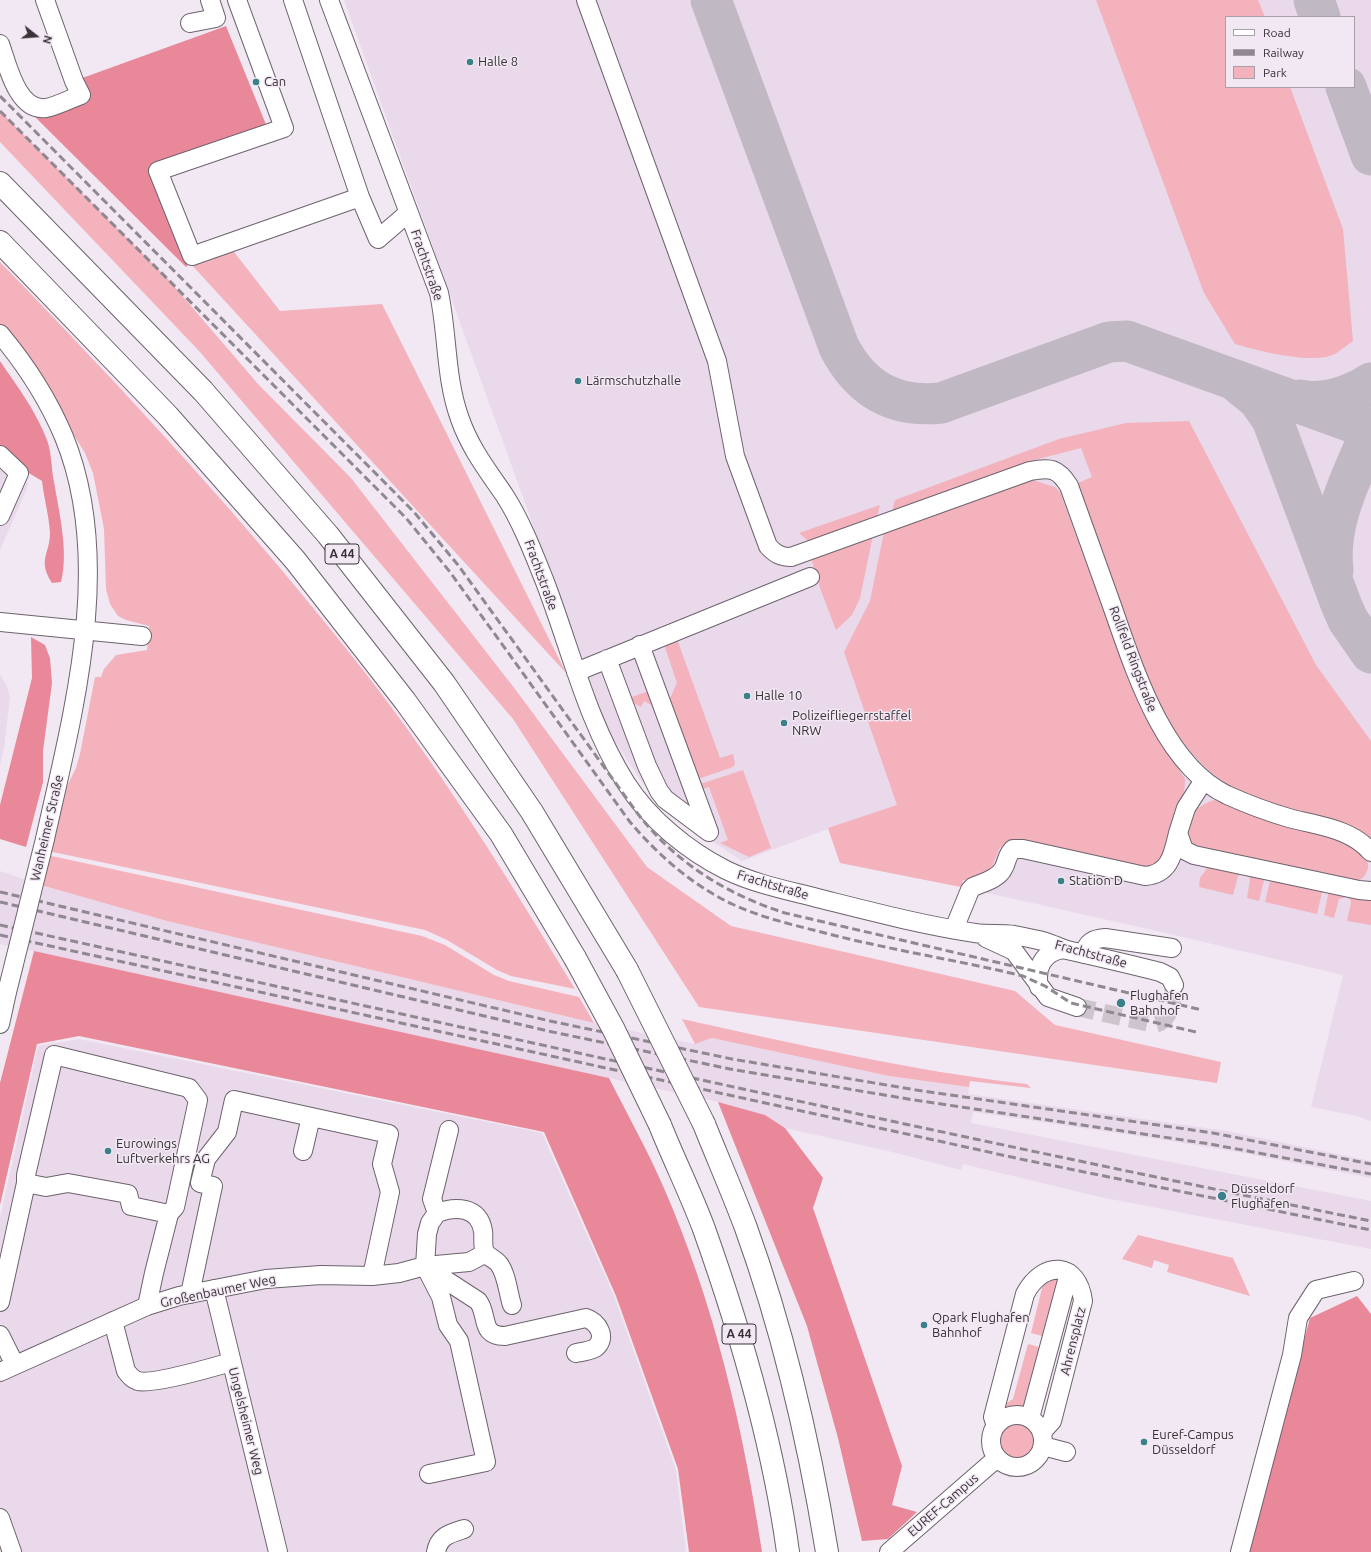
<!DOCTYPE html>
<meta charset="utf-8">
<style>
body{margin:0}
#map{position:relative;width:1371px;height:1552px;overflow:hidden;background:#f2e8f3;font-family:Ubuntu,sans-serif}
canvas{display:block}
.legend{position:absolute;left:1225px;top:16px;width:130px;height:72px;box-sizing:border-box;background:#f2e8f3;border:1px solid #a7a0a8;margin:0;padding:5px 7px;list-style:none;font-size:12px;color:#373337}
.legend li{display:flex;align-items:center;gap:8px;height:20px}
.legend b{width:20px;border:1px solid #a7a0a8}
.north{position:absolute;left:16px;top:16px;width:40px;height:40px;-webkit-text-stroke:3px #f2e8f3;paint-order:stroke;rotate:107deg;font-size:11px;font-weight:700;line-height:16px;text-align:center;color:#373337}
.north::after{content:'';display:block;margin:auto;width:14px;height:18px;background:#373337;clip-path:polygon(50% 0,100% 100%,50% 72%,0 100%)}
</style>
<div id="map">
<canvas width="1371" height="1552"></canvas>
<ul class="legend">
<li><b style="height:5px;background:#fff"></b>Road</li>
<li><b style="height:5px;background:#8f8890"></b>Railway</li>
<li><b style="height:11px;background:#f3b2bc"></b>Park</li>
</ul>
<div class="north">N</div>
</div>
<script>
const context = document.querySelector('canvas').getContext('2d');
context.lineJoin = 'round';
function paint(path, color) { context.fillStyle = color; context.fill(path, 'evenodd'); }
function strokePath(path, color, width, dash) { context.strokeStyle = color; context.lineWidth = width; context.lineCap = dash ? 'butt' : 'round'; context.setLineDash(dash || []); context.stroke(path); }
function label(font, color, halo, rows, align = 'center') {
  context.font = font + ' Ubuntu,sans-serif'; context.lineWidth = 3; context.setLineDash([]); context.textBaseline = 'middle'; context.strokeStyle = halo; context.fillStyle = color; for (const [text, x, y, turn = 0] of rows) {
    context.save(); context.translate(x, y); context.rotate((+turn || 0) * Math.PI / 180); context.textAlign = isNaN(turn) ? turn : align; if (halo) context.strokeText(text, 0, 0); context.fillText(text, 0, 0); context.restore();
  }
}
paint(new Path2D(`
 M344 0H1371V1121L1357 1116 1311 1107 1343 975 1170 934 961 887 840 863 828 829 742 861 657 805 606 728ZM1226 17H1354V87H1226Z
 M0 446 27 472 28 486 0 550Z
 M0 675 6 684 10 697 4 749 0 765Z
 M0 871 41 885 167 921 594 1023 695 1044 712 1038 889 1076 969 1087 968 1094 1227 1131 1371 1161V1178L1243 1153 1158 1139 973 1112 971 1123 1371 1201V1249L1100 1197 963 1164 961 1170 892 1152 785 1128 765 1115 718 1102 0 944Z
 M79 1039 542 1133 614 1296 676 1470 686 1552H0V1218L38 1046Z`), '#e9d9eb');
paint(new Path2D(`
 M1096 0H1258L1265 17H1226V87H1290L1343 229 1353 341C1347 345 1341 350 1335 354 1314 365 1258 351 1235 344L1204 293Z
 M0 111 167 278 258 384 351 478 515 689 647 867 731 926 1015 991 1055 1025 1221 1062 1217 1083 699 1007 513 719 200 352 0 142Z
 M231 248 280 311 382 304 566 673 190 263Z
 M0 262C127 393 251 527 363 670 442 771 509 880 575 989L511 976 497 970 447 940 425 930 48 851 65 790 76 768 80 754 95 677H101L104 669 116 655 147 650 149 626 126 620 118 616 110 604 106 589 104 529 93 473 85 453 20 349 0 324Z
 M1189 421 1316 665 1371 741V838C1330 809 1274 813 1230 786 1204 771 1178 739 1163 713 1151 692 1141 657 1132 634 1114 583 1096 533 1078 483L1092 477 1081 448 1027 462 892 511 895 500 1059 439 1126 423Z
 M1029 479 1055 487 1060 492 1126 672 1148 721 1185 779 1184 797 1165 852 1157 862 1151 867H1145L1021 841 1007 842 999 849 992 867 973 881 963 880 961 887 840 863 828 828 897 805 844 652 870 601 884 532Z
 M880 505 877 517 808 541 799 533Z
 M873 535 860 598 852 615 836 630 820 588 811 558Z
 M677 639 720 758 733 754 735 764 733 767 692 781 668 703 677 683 664 644Z
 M649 691 655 707 644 701 641 707 626 699Z
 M743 770 771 848 749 857 720 843 728 840 709 787 699 790 694 786Z
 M1214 800 1223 802C1251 811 1346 835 1363 854 1367 858 1370 865 1367 871 1365 876 1363 879 1357 881L1199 849 1190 844C1181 822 1193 807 1214 800Z
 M47 855 422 936 445 945 494 975 509 981 579 997 594 1023 167 921 41 885Z
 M1208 867 1265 876 1259 901 1247 898 1250 880 1249 876 1242 874 1238 876 1233 895 1199 887 1200 878Z
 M1271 877 1323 888 1317 914 1265 902Z
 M1329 890 1371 899V925L1347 921 1351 903 1350 899 1346 897 1339 899 1334 918 1324 915Z
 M682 1019C797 1044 911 1071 1027 1084L1031 1088 970 1081 969 1087 889 1076 712 1038 695 1044Z
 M1138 1235 1233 1258 1250 1296 1167 1272 1169 1265 1154 1260 1152 1268 1122 1259Z
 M1056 1278 1058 1280 1046 1337 1031 1333 1044 1280Z
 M1028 1344 1043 1348 1026 1408 1016 1407 1002 1410 1000 1407 1013 1399Z
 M999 1442a18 18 0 1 1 36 0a18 18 0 1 1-36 0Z`), '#f3b2bc');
paint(new Path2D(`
 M226 26 267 127 153 166 190 263 186 267 26 108 81 95 74 81Z
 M0 361C17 386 36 411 47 440 52 454 51 467 54 482 59 511 69 553 61 582L52 583C37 560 50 554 50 533 49 516 44 498 42 481L27 472 0 446Z
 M31 637 45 645 50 658 52 683 43 751V782L26 847 0 839V805L32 678Z
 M34 951 609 1078C627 1114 647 1149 663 1186 714 1302 743 1427 762 1552H689L678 1469 616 1296 544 1132 79 1036 37 1044 0 1205V1083Z
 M718 1102 765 1115 785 1128 823 1178 813 1208 902 1466 892 1505 917 1512 888 1539 862 1541 838 1438 807 1326Z
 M1357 1296 1371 1314V1552H1246L1310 1318Z`), '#e88899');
strokePath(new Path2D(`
 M711 0 839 347C861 389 894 408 941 403L1109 342 1127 341 1371 429
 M1314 0 1320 17
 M1346 87 1371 155
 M1237 382 1258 399 1272 419 1341 604 1348 620 1371 653
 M1300 400C1324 405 1351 396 1371 383
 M1333 570C1327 521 1353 475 1371 431`), '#c0b8c2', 41);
strokePath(new Path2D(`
 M1077 1007 1155 1024C1171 1020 1173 1000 1174 985`), '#cdc4cd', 18, [18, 9]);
const minor = new Path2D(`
 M237 0 284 128 158 171 192 256 360 197 378 239 408 213
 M293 0 360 197
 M329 0 439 293C448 335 445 378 460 419 470 448 488 471 505 496 522 523 533 552 545 582 571 650 587 721 626 783 649 819 688 851 726 870 755 884 786 890 817 898 869 911 922 925 975 933 987 935 1001 933 1014 935 1024 937 1036 939 1046 942 1053 944 1060 948 1067 950 1098 957 1129 964 1160 972L1170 977 1174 985
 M586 0 717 361 735 456 768 546C775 554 781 557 791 557L1030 471C1050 467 1058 468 1069 486 1083 525 1097 564 1111 603 1133 665 1162 764 1227 795 1247 804 1268 812 1289 818 1318 826 1350 828 1371 852
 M190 23 216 18 210 0
 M0 44C7 63 17 112 46 108 57 106 70 99 81 95L74 81 45 0
 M0 334C26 365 48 399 64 437 115 562 73 713 45 839
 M0 455 19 473 0 516
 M0 622 142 636
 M607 659 647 766 659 791 665 799 709 832 640 645
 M576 672 810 577
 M1204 780 1186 808 1178 833 1184 850 1194 855 1359 890 1371 891
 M954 929 970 890 973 887C982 883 998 879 1003 869 1008 861 1005 858 1013 849H1023L1145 876C1170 874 1173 854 1178 833
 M986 938 1014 951 1048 997 1077 1007
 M1084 954C1087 942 1093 939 1105 938L1172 948
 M1039 987C1035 968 1043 952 1063 949
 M0 1024 7 992
 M303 1151 311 1117
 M26 1183V1175L54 1055 189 1088 198 1100 175 1207 169 1214
 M437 1213C455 1206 479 1206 483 1231 484 1237 482 1246 485 1252 488 1257 495 1259 499 1264 507 1275 508 1293 512 1305
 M427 1268 478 1301C489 1315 479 1336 505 1336L586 1318C598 1322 608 1338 595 1348 590 1351 581 1352 576 1353
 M214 1289 278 1552
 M190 1294 213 1186 200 1183 206 1159 227 1132 234 1100 389 1134 382 1164 390 1192 372 1276
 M0 1302 26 1183 46 1187 68 1183 128 1194 131 1206 169 1214 154 1273 147 1306
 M113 1321 126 1371C130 1376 132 1379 138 1381 152 1385 214 1367 231 1362
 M0 1335 15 1365
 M0 1372 147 1306 179 1296 266 1279 321 1275 372 1276 399 1273 425 1266 469 1262 486 1253
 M991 1441a26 26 0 1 1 52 0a26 26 0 1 1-52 0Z
 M1030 1418 1069 1273
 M996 1426 993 1417 1025 1294C1043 1260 1078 1261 1083 1301L1052 1421 1042 1432
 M1043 1446 1066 1452
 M429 1474 486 1462 459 1341 448 1325 441 1297 425 1266 427 1234 430 1223 437 1213 432 1199 449 1130
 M0 1518 12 1552
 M436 1552C439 1536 449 1534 464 1529
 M889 1552 997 1458
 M1240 1552 1292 1355 1298 1318 1316 1290 1354 1281`);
const highway = new Path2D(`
 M0 183 203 391 328 535 444 683 532 812 627 970
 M0 242 168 416 295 560 405 701 501 834 575 958
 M704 1124C718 1159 733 1193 746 1228 784 1333 809 1442 827 1552
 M660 1125C674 1160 691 1194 704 1229 741 1333 773 1442 788 1552`);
strokePath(minor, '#6c636d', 20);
strokePath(highway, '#6c636d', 24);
strokePath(minor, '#fff', 18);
strokePath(highway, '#fff', 22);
strokePath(new Path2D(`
 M0 96 414 512 458 565 638 814C676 863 726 894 785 913L1202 1010
 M0 111 406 518 450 572 630 822C658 855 692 885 732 904 762 918 794 925 825 933 890 950 957 960 1023 976L1045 986 1071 1003 1196 1032
 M0 892 550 1021 732 1059 916 1090 1213 1133 1371 1164
 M0 902 548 1031 730 1069 914 1100 1210 1144 1371 1174
 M0 925C457 1026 913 1129 1371 1221
 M0 935 1025 1160 1371 1230`), '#8f8890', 3, [8, 4]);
const minorBridge = new Path2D(`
 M7 992 45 839`);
const highwayBridge = new Path2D(`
 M575 958 614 1030 660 1125
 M627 970 704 1124`);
strokePath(minorBridge, '#6c636d', 20, []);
strokePath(highwayBridge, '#6c636d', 24, []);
strokePath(minorBridge, '#fff', 18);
strokePath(highwayBridge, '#fff', 22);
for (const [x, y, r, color] of [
 [470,62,4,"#398089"],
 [256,82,4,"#398089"],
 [578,381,4,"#398089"],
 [747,696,4,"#398089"],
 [784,723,4,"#398089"],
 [1061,881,4,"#398089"],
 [1121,1003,5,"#398089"],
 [108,1151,4,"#398089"],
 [1222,1196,5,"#398089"],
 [924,1325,4,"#398089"],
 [1144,1442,4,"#398089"]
]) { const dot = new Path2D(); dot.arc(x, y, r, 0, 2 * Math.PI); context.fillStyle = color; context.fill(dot); strokePath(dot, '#f2e8f3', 1.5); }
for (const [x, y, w] of [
 [342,554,34],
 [739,1334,34]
]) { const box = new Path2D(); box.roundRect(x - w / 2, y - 10, w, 20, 3); context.fillStyle = '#f2e8f3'; context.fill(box); strokePath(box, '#373337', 1); }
label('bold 12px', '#373337', null, [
 ["A 44",342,554],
 ["A 44",739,1334]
]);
label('13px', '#373337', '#f2e8f3', [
 ["Halle 8",478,62],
 ["Can",264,82],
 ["Lärmschutzhalle",586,381],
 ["Halle 10",755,696],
 ["Polizeifliegerrstaffel",792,716],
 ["NRW",792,731],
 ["Station D",1069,881],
 ["Flughafen",1130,996],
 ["Bahnhof",1130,1011],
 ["Eurowings",116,1144],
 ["Luftverkehrs AG",116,1159],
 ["Düsseldorf",1231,1189],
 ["Flughafen",1231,1204],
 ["Qpark Flughafen",932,1318],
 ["Bahnhof",932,1333],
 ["Euref-Campus",1152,1435],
 ["Düsseldorf",1152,1450]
], 'left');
label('13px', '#373337', '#f2e8f3', [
 ["Frachtstraße",427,265,71],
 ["Frachtstraße",541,575,70],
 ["Rollfeld Ringstraße",1133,659,69],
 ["Wanheimer Straße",47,828,-77],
 ["Frachtstraße",773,885,17],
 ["Frachtstraße",1091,954,15],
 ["Großenbaumer Weg",218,1291,-12],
 ["Ahrensplatz",1073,1341,-76],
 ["Ungelsheimer Weg",246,1421,76],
 ["EUREF-Campus",943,1505,-41]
]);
</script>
